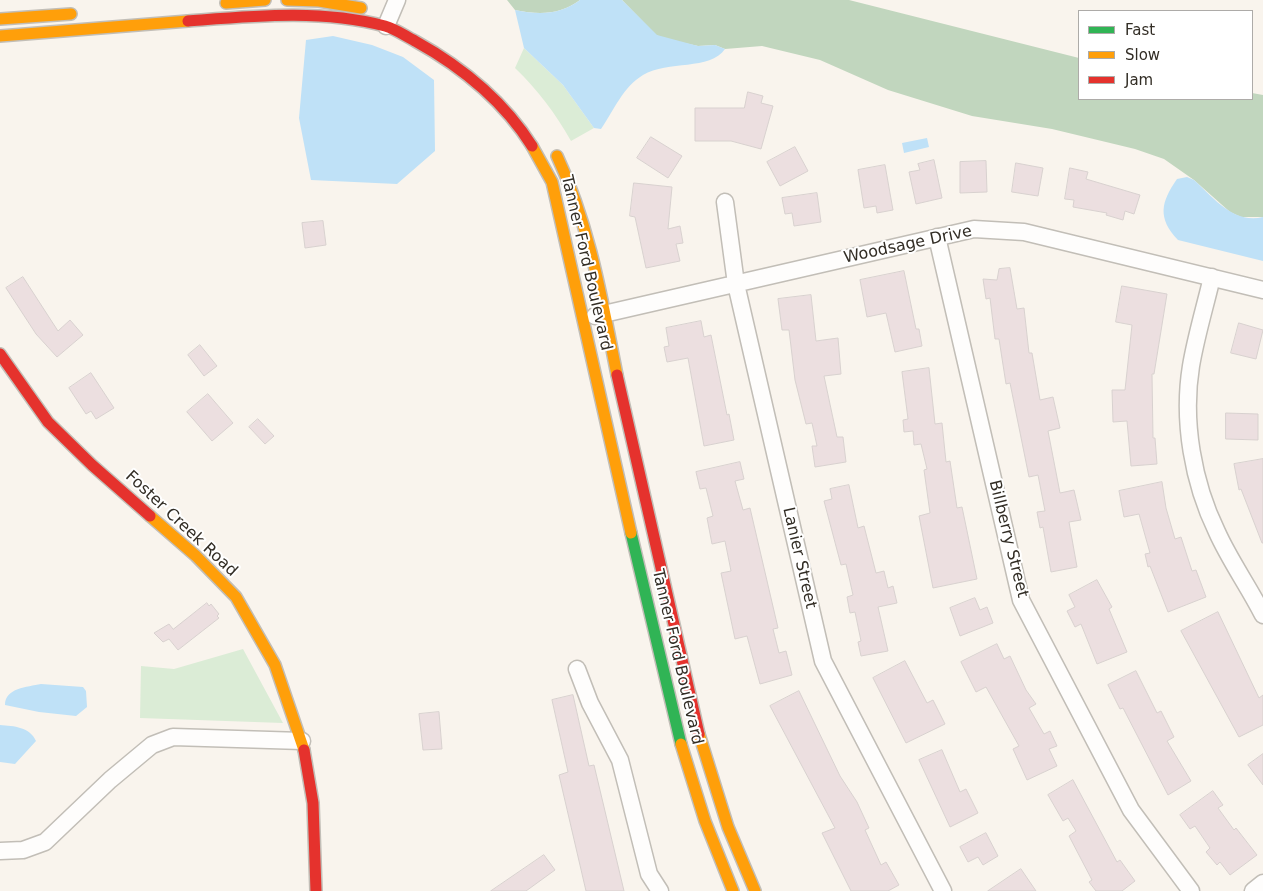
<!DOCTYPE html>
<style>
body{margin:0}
#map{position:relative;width:1263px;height:891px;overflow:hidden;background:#f9f4ed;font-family:"DejaVu Sans",sans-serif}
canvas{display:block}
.legend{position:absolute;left:1078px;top:10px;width:175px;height:90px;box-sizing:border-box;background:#fff;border:1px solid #adaba8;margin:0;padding:6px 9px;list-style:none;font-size:15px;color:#322d25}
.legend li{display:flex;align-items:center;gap:10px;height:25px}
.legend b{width:25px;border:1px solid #adaba8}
</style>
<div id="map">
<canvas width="1263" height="891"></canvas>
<ul class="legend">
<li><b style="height:6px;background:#30b455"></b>Fast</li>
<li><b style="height:6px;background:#ff9f0a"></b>Slow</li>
<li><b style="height:6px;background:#e5322d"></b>Jam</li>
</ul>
</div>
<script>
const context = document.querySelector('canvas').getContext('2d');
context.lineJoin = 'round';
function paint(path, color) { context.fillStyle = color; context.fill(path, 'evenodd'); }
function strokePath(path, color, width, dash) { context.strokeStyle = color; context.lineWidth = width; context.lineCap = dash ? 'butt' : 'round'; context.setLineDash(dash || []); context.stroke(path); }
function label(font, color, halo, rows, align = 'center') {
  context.font = font + ' "DejaVu Sans",sans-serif'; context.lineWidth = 4; context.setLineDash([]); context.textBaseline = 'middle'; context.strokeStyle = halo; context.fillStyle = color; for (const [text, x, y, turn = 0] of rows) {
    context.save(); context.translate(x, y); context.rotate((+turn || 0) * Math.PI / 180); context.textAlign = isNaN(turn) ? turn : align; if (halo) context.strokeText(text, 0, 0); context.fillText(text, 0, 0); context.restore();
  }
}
paint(new Path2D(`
 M524 48 563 85 594 128 571 141C556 114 537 89 515 68Z
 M243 649 283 723 140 718 141 666 174 669Z`), '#dbecd6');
paint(new Path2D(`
 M507 0H580C560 15 539 15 515 10Z
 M622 0H849L1079 58V99H1252V93L1263 95V217H1241L1230 212 1194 180 1164 159 1135 149 1052 129 972 116 888 90 820 60 762 46 725 49 715 45 698 46 666 39 656 35Z`), '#c1d6be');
paint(new Path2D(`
 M580 0H622L657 35 698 46 715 45 725 49C710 71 668 60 643 75 623 87 614 110 601 129L594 128 563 85 524 48 515 10C539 15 560 15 580 0Z
 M333 36 372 45 403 57 434 80 435 151 397 184 311 180 299 118 306 40Z
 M927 138 929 147 904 153 902 143Z
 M1187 177 1194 180C1214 198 1233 224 1263 217V261L1178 240C1157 218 1161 202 1177 179Z
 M41 684 83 687 86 691 87 707 76 716 39 712 5 705C5 688 27 687 41 684Z
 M0 725C14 726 30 727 36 741L15 764 0 762Z`), '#bfe1f7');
const building = new Path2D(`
 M748 92 763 96 761 103 773 106 761 149 731 141H695V108H744Z
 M651 137 682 156 668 178 637 158Z
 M795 147 808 171 780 186 767 162Z
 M934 160 942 198 916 204 909 172 920 170 918 164Z
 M986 161 987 192 960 193V162Z
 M1016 163 1043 168 1038 196 1012 192Z
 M885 165 893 210 877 213 876 206 864 208 858 170Z
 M1070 168 1088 172 1086 179 1140 195 1134 214 1125 211 1123 220 1106 215 1107 213 1073 207 1074 200 1065 199Z
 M634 183 672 187 668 229 680 226 683 243 676 244 680 261 646 268 635 217 630 216Z
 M817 193 821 222 794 226 792 213 785 214 782 198Z
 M323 221 326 245 305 248 302 223Z
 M1010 268 1017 309 1024 308 1029 353H1032L1040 400 1053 397 1060 428 1048 431 1060 493 1074 490 1081 520 1069 522 1077 567 1051 572 1043 527 1040 528 1037 512 1045 511 1038 475 1029 477 1010 383 1006 384 999 339H995L990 298 986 299 983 279 997 280 999 269Z
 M904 271 916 329H919L922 346 895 352 886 313 867 317 860 280Z
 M23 277 58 331 70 320 83 335 57 357 36 334 6 288Z
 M1122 286 1167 294 1154 374H1152L1153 438H1155L1157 464 1131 466 1127 421 1113 422 1112 390H1125L1132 325 1116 322Z
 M811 295 816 341 838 338 841 374 824 376 837 437H843L846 462 815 467 812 446H817L812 423 806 424 795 380 789 330H782L778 299Z
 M701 321 704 337 711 335 727 415 729 414 734 440 704 446 688 358 667 362 664 347 669 346 666 328Z
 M1239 323 1263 330 1256 359 1231 353Z
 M200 345 217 366 204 376 188 355Z
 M929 368 935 424 942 423 946 462 950 461 957 508 962 507 977 579 933 588 919 516 930 513 924 470 927 469 921 444 914 445 913 431 904 432 903 420 908 419 902 372Z
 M91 373 114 408 96 419 91 411 86 414 69 388Z
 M208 394 233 423 212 441 187 412Z
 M1226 413 1258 414V440L1226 439Z
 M258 419 274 436 265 444 249 427Z
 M1263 459V543H1262L1241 489 1239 490 1234 464Z
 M740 462 744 479 735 481 743 510 750 508 778 628 773 629 779 653 786 651 792 675 760 684 747 636 735 639 721 573 731 571 725 541 712 544 707 518 713 516 706 488 700 489 696 472Z
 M1162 482 1166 508 1175 539 1181 537 1192 571 1196 570 1206 597 1168 612 1150 566 1148 567 1145 554 1150 553 1139 514 1124 517 1119 491Z
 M849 485 858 528 864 526 876 573 884 571 888 588 893 586 897 603 878 607 888 651 861 656 858 642 861 641 855 612 850 613 847 597 853 595 846 564 841 565 824 501 832 499 830 489Z
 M1097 580 1112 607 1109 609 1127 652 1097 664 1081 624 1075 627 1067 611 1075 607 1069 595Z
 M975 598 980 610 987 607 993 623 960 636 950 608Z
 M207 603 209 606 211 604 219 614 217 616 219 618 178 650 169 639 163 642 154 633 169 624 173 629Z
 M1218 612 1259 698 1263 695V725L1239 737 1181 631Z
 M997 644 1004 659 1010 656 1026 690 1036 704 1029 708 1044 734 1050 731 1057 746 1049 749 1057 766 1027 780 1013 749 1019 746 986 687 976 692 961 662Z
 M905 661 927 703 933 700 945 724 906 743 873 678Z
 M1136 671 1157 713 1161 711 1174 737 1167 741 1191 781 1168 795 1123 708 1120 709 1108 685Z
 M799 691 840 776 857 802 869 828 865 830 881 865 886 862 899 885 888 891H851L822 833 835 828 770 706Z
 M573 695 589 766 594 765 624 891H586L559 775 568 772 552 700Z
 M439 712 442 749 423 750 419 714Z
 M942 750 960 792 966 789 978 813 950 827 919 760Z
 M1263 754V785L1248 765Z
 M1073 780 1117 862 1120 860 1135 881 1122 891H1096L1089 882 1092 880 1069 836 1076 831 1068 818 1063 821 1048 795Z
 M1213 791 1223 805 1218 808 1234 830 1236 828 1257 855 1230 875 1220 862 1217 865 1206 852 1210 848 1195 826 1190 829 1180 815Z
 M986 833 998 856 983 865 978 857 968 862 960 847Z
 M544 855 555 870 526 891H491Z
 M1021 869 1036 891H988Z`);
paint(building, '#ecdfe0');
strokePath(building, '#d8d1cf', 1);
const street = new Path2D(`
 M386 26 397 0
 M725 202 736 284 823 661 943 891
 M937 237 1021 600 1131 810 1191 891
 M1212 277C1205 307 1196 336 1191 366 1182 421 1193 483 1217 532 1230 561 1249 587 1263 615
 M595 316 974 229 1024 232 1263 290
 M577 669 590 703 620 760 649 874 660 891
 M0 851 23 850 45 842 110 780 152 745 173 737 302 741
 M1253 891 1263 883`);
const fast = new Path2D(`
 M631 533 681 744`);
const slow = new Path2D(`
 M287 0 319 1 361 8
 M226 3 265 0
 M0 19 71 14
 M0 36 188 21
 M532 146 552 182 631 533
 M557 156C590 226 602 300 617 375
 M150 516 196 556 236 597 275 665 304 750
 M699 734 728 827 755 891
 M681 744 705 821 733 891`);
const jam = new Path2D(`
 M188 21C253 16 321 9 385 26 396 29 405 36 415 41 462 67 503 100 532 146
 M0 354 48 422 92 465 150 516
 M617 375 699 734
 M304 750 313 803 316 891`);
strokePath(street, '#c2beb7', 19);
strokePath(fast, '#c2beb7', 14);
strokePath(slow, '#c2beb7', 14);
strokePath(jam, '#c2beb7', 14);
strokePath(street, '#fefdfc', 16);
strokePath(fast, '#30b455', 11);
strokePath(slow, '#ff9f0a', 11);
strokePath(jam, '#e5322d', 11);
label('16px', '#322d25', '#fff', [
 ["Woodsage Drive",908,245,-12],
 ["Tanner Ford Boulevard",586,263,77],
 ["Foster Creek Road",181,524,43],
 ["Billberry Street",1008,539,76],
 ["Lanier Street",799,558,77],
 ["Tanner Ford Boulevard",677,657,77]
]);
</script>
